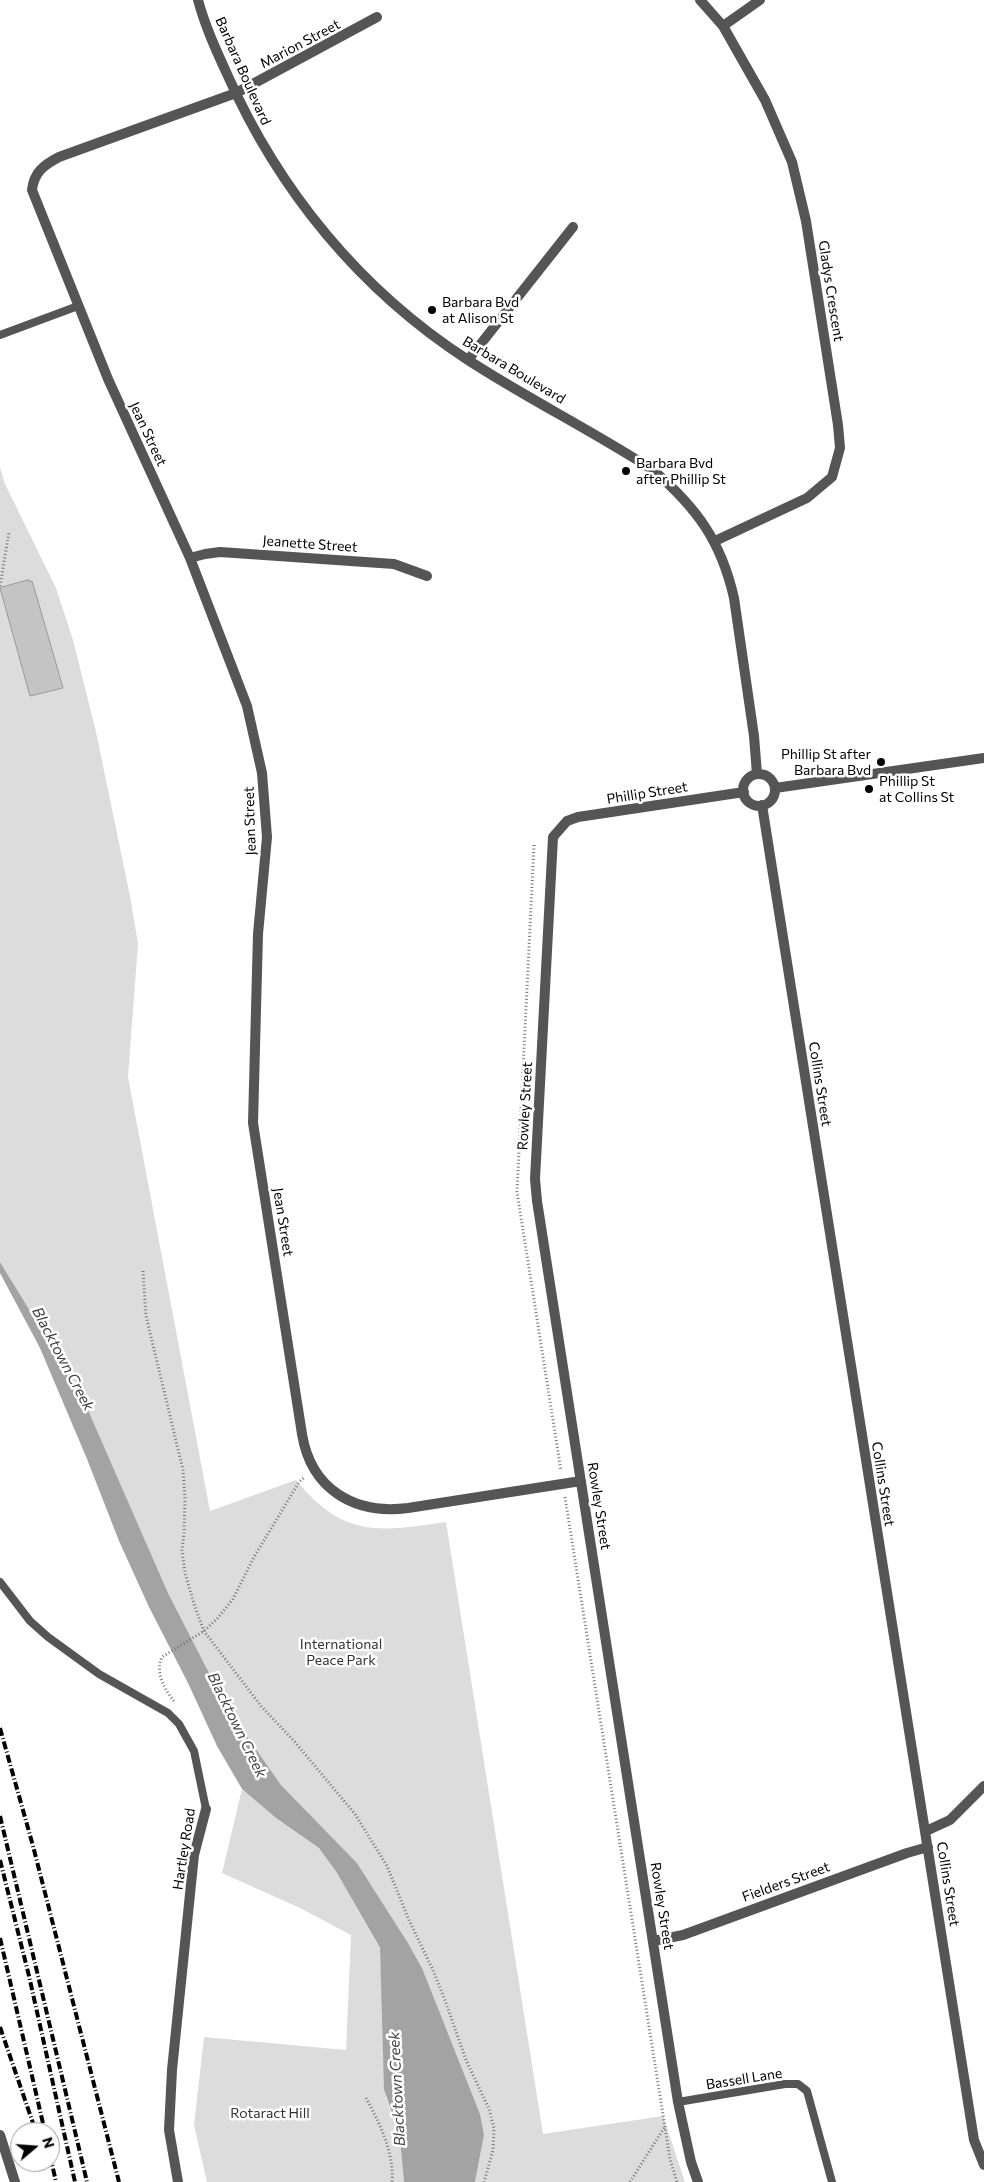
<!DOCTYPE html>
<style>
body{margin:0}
#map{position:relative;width:984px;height:2182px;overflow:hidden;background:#fff;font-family:Commissioner,sans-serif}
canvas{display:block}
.north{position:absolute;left:10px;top:2122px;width:50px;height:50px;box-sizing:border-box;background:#fff;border:1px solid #999;border-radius:50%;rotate:72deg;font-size:14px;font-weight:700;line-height:20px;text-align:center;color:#000}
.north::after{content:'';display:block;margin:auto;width:18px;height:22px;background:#000;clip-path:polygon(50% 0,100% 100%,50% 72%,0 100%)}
</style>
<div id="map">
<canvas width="984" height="2182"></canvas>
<div class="north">N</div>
</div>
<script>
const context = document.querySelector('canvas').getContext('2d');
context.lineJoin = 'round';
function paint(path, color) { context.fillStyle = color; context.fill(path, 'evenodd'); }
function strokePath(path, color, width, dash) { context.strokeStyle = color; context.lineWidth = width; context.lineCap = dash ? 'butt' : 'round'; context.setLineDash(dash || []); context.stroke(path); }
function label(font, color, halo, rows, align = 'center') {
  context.font = font + ' Commissioner,sans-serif'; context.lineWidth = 5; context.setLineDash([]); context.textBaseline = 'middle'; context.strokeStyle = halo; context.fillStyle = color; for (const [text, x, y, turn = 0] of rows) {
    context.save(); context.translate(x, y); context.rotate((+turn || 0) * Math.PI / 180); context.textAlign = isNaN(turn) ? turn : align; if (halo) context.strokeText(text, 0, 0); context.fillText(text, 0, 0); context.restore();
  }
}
paint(new Path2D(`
 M0 467 5 484 56 588 73 640 96 732 130 896 138 944 128 1077 210 1511 296 1480C343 1538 379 1532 446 1522L543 2134 663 2116 685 2182H475L484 2135 480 2114 421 1966 408 1943 357 1863 281 1785 227 1708 168 1593 81 1394 0 1262Z
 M242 1789 276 1818 319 1848 337 1873 380 1949 386 2098 400 2139 404 2182H207L194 2125 204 2037 346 2050 351 1935 300 1908 222 1873Z`), '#dcdcdc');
paint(new Path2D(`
 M0 1262 81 1394 168 1593 227 1708 281 1785 357 1863 408 1943 422 1968 480 2114 484 2135 475 2182H404L400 2139 384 2089 380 1948 337 1873 319 1848 276 1818 242 1789 217 1746 188 1683 149 1607 119 1541 87 1459 40 1348 0 1273Z`), '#a3a3a3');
const building = new Path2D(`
 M29 580V582L32 581 40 608 63 688 30 696 0 588Z`);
paint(building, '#c4c4c4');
strokePath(building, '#999', 1);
strokePath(new Path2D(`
 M0 586 9 532
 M534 845 517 1192 561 1471
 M143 1271 146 1316 183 1470 185 1499 184 1533 182 1550 185 1573 195 1607 204 1631 261 1706 294 1741 355 1814 387 1866 408 1918 432 1968 446 2003 466 2060 489 2109 494 2128 493 2150 484 2182
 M565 1497 670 2159 677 2182
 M174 1701C164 1689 155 1672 162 1657L204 1631 217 1619 233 1599 254 1557 299 1482 305 1477
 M366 2098C380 2124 394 2152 392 2182
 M630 2182 664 2128`), '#777', 3, [1, 2.5]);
strokePath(new Path2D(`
 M0 335 78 306
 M0 1582 30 1621 48 1637 99 1674 168 1713 179 1724 194 1751 206 1809
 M678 2102 785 2084H798L807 2091 832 2182`), '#555', 8);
strokePath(new Path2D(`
 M198 0C205 26 216 50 227 74 279 191 360 290 468 360 528 399 593 431 653 470 697 508 721 541 734 598L754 736 757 774
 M700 0 723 26 765 100 792 162 806 221 838 425 840 448 832 477 807 498 715 541
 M377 17 236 93 59 157C44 165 34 172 32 190L108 379 190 558 247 706 262 773 267 837 258 934 253 1123 302 1434C311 1489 354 1515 408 1508L581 1481
 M723 26 760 0
 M468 360 573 227
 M190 558 205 554 220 552 394 564 427 576
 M743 790a16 16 0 1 1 32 0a16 16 0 1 1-32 0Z
 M775 788 984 758
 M762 805 974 2140 984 2165
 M926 1831 950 1820 984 1786
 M653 1941 683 1935 907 1853 928 1847
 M0 2135 15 2182
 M178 2182 169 2130 172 2070 194 1855 206 1809
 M698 2182 691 2162 678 2102 537 1201 535 1179 553 837 567 821 578 817 744 792`), '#555', 10);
strokePath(new Path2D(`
 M0 1728 33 1846 119 2182
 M0 1816 87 2182
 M0 1860 29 1976 75 2182
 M0 1938 45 2132
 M0 2027 36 2132
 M50 2155 56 2182`), '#000', 4, [8, 2.5, 1, 2.5]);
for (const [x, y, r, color] of [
 [432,310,5,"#000"],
 [626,471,5,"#000"],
 [881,762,5,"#000"],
 [869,789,5,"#000"]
]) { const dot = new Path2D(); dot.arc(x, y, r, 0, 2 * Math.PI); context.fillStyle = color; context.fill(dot); strokePath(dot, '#fff', 2); }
label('14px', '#000', '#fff', [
 ["Marion Street",300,44,-28],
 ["Barbara Boulevard",243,71,66],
 ["Gladys Crescent",831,291,81],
 ["Barbara Boulevard",514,370,31],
 ["Jean Street",148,434,65],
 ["Jeanette Street",310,544,4],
 ["Phillip Street",647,793,-9],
 ["Jean Street",250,821,-92],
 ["Collins Street",820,1084,81],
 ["Rowley Street",525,1106,-87],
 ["Jean Street",283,1222,81],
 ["Collins Street",883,1484,81],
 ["Rowley Street",599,1506,81],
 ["Hartley Road",184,1849,-81],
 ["Fielders Street",786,1882,-20],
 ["Collins Street",948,1884,81],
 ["Rowley Street",662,1906,81],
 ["Bassell Lane",744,2079,-9]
]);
label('14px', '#000', '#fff', [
 ["Barbara Bvd",442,302],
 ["at Alison St",442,318],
 ["Barbara Bvd",636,463],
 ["after Phillip St",636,479],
 ["Phillip St after",871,754,"right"],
 ["Barbara Bvd",871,770,"right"],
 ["Phillip St",879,781],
 ["at Collins St",879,797]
], 'left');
label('14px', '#333', '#fff', [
 ["International",341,1644],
 ["Peace Park",341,1660],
 ["Rotaract Hill",270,2113]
]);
label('italic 15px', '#444', '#fff', [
 ["Blacktown Creek",63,1359,62],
 ["Blacktown Creek",237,1725,64],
 ["Blacktown Creek",397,2089,-93]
]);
</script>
